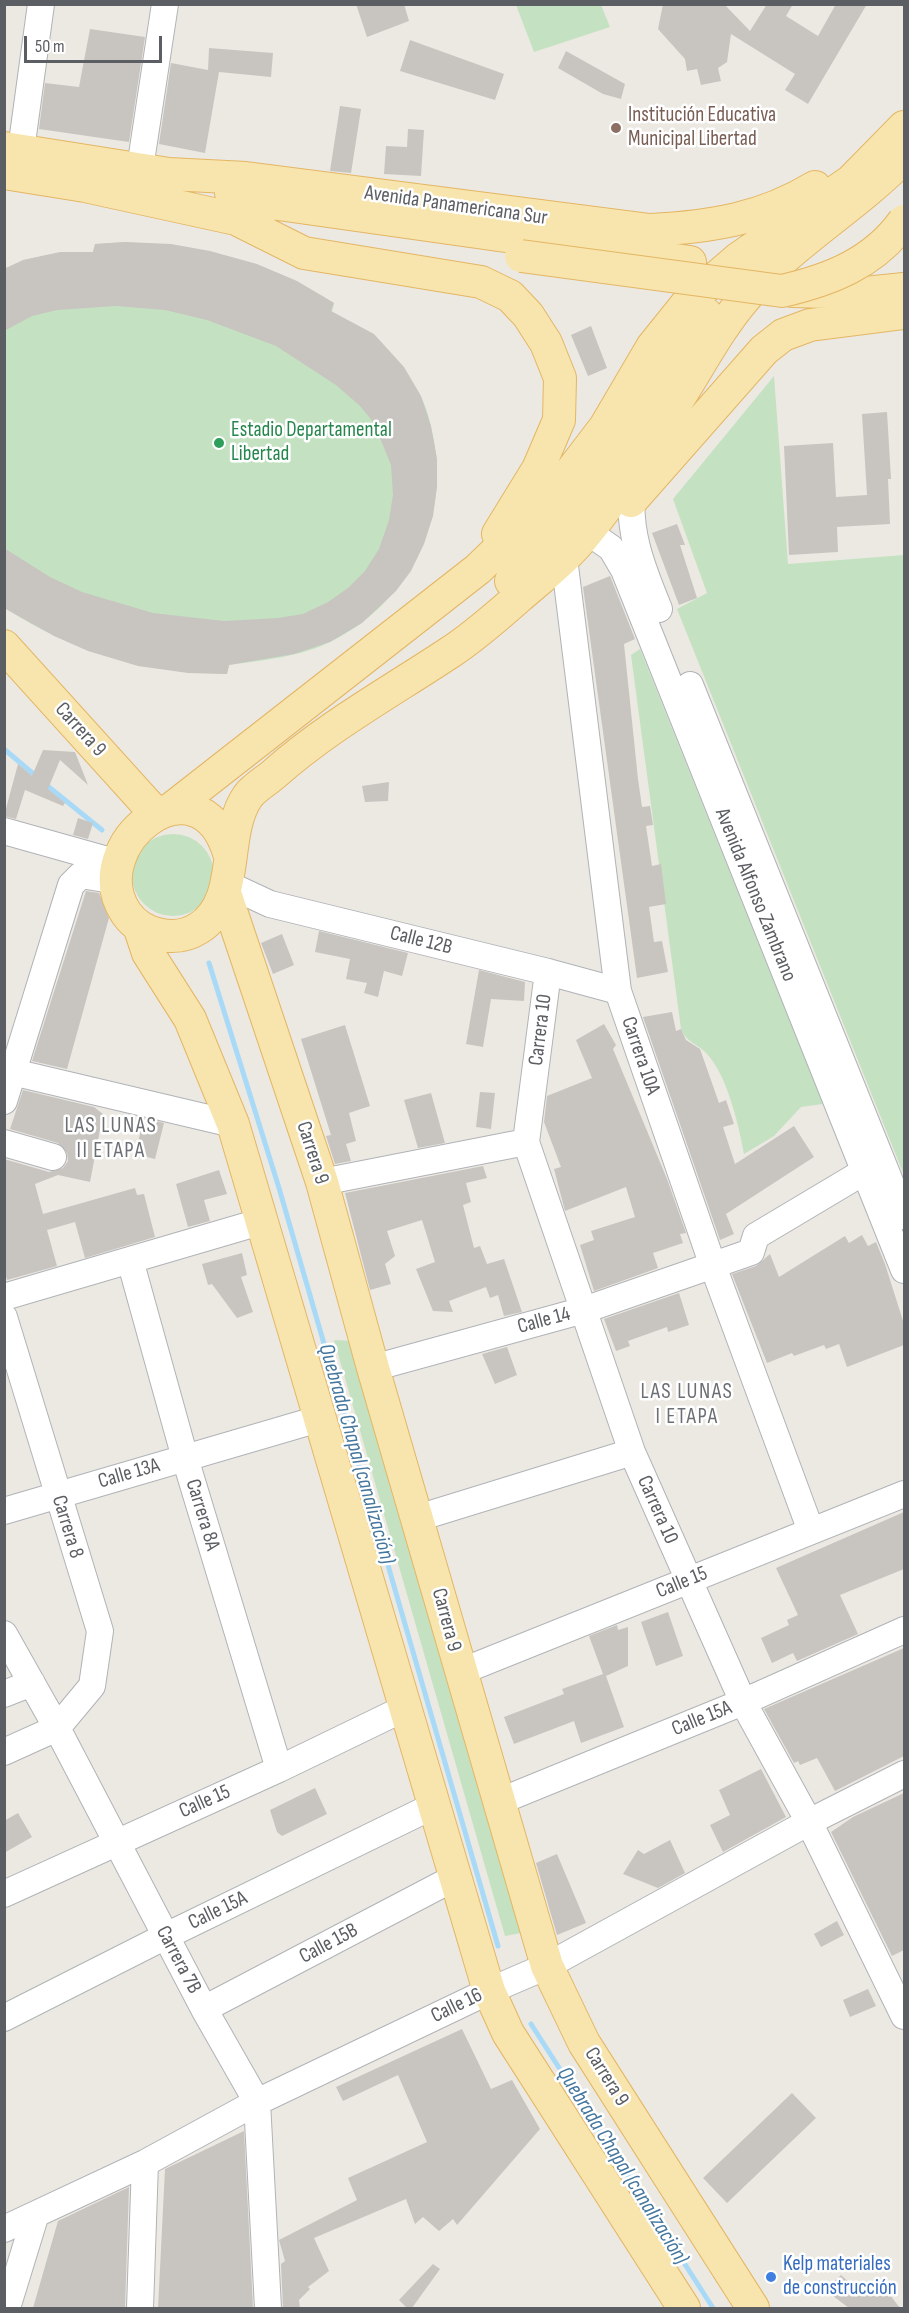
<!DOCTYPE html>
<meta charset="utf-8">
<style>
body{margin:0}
#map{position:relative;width:909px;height:2313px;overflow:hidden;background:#ece9e3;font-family:"Sofia Sans Condensed",sans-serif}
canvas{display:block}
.frame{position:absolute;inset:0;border:6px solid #5b5e62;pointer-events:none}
.scale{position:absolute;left:24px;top:36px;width:138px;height:27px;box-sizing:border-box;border:3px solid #5b5e62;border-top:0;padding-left:8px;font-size:18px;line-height:21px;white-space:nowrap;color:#5b5e62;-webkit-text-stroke:4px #fff;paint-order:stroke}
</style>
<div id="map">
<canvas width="909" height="2313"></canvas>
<div class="frame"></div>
<div class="scale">50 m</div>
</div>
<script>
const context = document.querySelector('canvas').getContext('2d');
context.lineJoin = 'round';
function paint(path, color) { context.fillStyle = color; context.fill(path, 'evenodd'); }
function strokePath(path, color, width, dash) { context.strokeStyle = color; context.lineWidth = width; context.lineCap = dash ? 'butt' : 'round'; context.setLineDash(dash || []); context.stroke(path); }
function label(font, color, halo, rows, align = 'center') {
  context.font = font + ' "Sofia Sans Condensed",sans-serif'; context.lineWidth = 5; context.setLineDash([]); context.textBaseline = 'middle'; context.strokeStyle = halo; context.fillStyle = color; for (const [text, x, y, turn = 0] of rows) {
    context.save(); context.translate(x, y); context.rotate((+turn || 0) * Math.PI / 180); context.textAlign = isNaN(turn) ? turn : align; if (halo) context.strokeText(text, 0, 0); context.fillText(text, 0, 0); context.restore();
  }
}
paint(new Path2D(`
 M516 5H601L610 27 534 52Z
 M125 242C200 246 270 262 334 303L332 312C354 333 376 354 398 375 405 381 416 389 421 397 428 410 431 426 434 441 449 523 407 604 332 641 301 657 263 660 229 665L227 674C147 672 73 652 5 608L4 269C33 255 61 252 93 252L95 244Z
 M774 376 788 564 904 555V1175L677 609 707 593 673 499Z
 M640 649 823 1104 801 1107 774 1136 744 1154C739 1126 727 1075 707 1054 697 1043 687 1043 681 1029L631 655Z
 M132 875a41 41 0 1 1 82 0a41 41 0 1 1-82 0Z
 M334 1340 355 1341 521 1933 505 1936Z`), '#c4e2c1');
strokePath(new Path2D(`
 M4 749 37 777
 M44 783 102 830
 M209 963 279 1188 498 1946
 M531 2024 713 2308`), '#a8daf7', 5);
paint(new Path2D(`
 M356 4H404L409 21 367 37Z
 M663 4H724L750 31 767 4H793L786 16 818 36 836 4H867L808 104 785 90 795 74 731 34 727 62 718 68 721 81 701 85 697 69 687 71 685 59 658 29Z
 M90 29 145 37 129 142 39 129 45 83 79 87Z
 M410 40 504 74 495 100 400 71Z
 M209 48 273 53 271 77 219 72 205 153 159 144 171 63 208 70Z
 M566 51 625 84 621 99 603 94 558 68Z
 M340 106 361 109 351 173 330 171Z
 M408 129 424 130 421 176 384 174 386 146 407 147Z
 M125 242 171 244 210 251 257 264 297 281 334 303 331 311 374 334 404 367 421 396 431 426 437 459V487L433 516 424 544 411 571 396 591 362 623 330 642 294 654 229 665 227 674 188 673 138 666 88 651 54 636 4 608V548L50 577 82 592 153 613 224 621 278 618 303 614 328 602 348 588 365 571 379 549 389 520 393 495 391 465 374 423 360 406 336 385 276 346 207 320 165 310 116 306 57 310 32 316 4 331V269L23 260 60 252H93L95 244Z
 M591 326 607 368 588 376 571 335Z
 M887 412 891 479H888L890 524 837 527 838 552 789 555 784 446 833 443 836 497 867 495 862 414Z
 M677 524 685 545H680L697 598 679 605 652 533Z
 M610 576 635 639 624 644 638 779 642 807 650 806 653 825 646 826 652 866 661 864 666 904 649 907 654 942 662 941 668 972 637 978 583 587Z
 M43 750 75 752 88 785 60 760 48 789 65 803 63 806 25 790 16 819 4 816 18 764 32 776Z
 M389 782 388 801 365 802 362 786Z
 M78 818 93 823 88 839 73 835Z
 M86 891 99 893 109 918 67 1069 32 1061Z
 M319 931 408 953 402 976 384 971 378 997 364 993 367 983 346 979 350 959 315 952Z
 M282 934 294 965 273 974 261 943Z
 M479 970 525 982 524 1001 491 999 483 1047 466 1044Z
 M672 1012 676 1031 681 1029 686 1040 700 1049 719 1103 726 1100 734 1124 723 1127 735 1164 794 1126 814 1157 726 1214 734 1234 720 1240 643 1017Z
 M604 1024 616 1045 613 1049 667 1179 686 1233 680 1234 683 1243 653 1253 658 1268 594 1291 580 1245 594 1240 591 1231 635 1217 626 1187 565 1211 554 1169 561 1167 544 1122 547 1096 592 1078 576 1040Z
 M345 1025 370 1106 349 1113 356 1141 346 1144 351 1161 335 1164 326 1136 331 1135 301 1039Z
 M23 1090 94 1107 103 1114 90 1182 58 1175 35 1184 43 1214 135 1188 137 1195 144 1194 155 1237 85 1258 75 1222 47 1230 57 1266 7 1280 4 1269V1159L49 1172 63 1168 68 1161 67 1153 58 1143 10 1129Z
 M480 1092 495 1093 491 1129 476 1127Z
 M431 1093 445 1143 418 1148 404 1100Z
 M144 1118 164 1123 155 1159 135 1154Z
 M483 1166 487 1178 466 1183 471 1202 463 1205 474 1248 480 1246 487 1264 504 1259 522 1312 504 1316 498 1295 490 1298 486 1287 449 1301 453 1312 433 1311 416 1269 435 1262 422 1220 387 1231 395 1256 385 1264 391 1284 370 1290 345 1193Z
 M219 1170 227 1194 204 1200 210 1221 188 1227 176 1184Z
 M862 1235 868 1246 876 1242 885 1264 904 1324V1345L847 1367 839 1344 826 1349 824 1345 794 1356 792 1353 767 1363 732 1274 756 1266 770 1254 779 1277 845 1236 849 1243Z
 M242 1253 247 1275 241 1277 253 1312 237 1318 212 1284 208 1285 202 1264Z
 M679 1293 689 1325 668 1332 667 1327 628 1341 630 1346 616 1351 604 1319Z
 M507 1347 517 1375 495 1384 482 1354Z
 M904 1512V1569L840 1595 858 1634 797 1661 793 1653 772 1663 761 1638 789 1625 787 1620 798 1615 776 1568Z
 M668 1612 683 1656 656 1666 641 1622Z
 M617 1625 618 1630 628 1627V1666L606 1676 624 1727 581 1743 574 1721 514 1744 504 1717 564 1694 562 1689 603 1674 589 1636Z
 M904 1648V1756L835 1791 817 1758 800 1765 798 1761 794 1763 764 1709Z
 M761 1769 786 1817 723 1852 710 1825 730 1815 719 1790Z
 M315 1788 327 1814 282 1836 277 1832 270 1810Z
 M904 1793V1950L892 1956 831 1832 853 1817Z
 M18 1813 32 1837 4 1853V1821Z
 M670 1840 685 1873 658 1888 623 1874 638 1850 644 1854Z
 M557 1854 586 1923 557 1935 536 1863Z
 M837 1921 844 1935 821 1947 814 1934Z
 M868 1989 876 2006 850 2017 843 2000Z
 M462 2029 491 2089 512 2080 540 2129 457 2225 453 2219 439 2231 423 2217 415 2224 406 2199 314 2238 329 2271 308 2287 310 2289 299 2300 300 2308H283L281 2264 285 2261 279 2240 357 2200 348 2178 427 2142 398 2075 343 2101 336 2087Z
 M792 2093 816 2118 727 2203 703 2178Z
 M244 2131 253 2308H158L165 2169Z
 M129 2187 125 2308H33L58 2221Z
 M433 2264 440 2269 412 2308H407L399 2300Z
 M841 2275 865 2297 880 2282 900 2308H849L825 2290Z`), '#c8c4c0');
const minor = new Path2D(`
 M21 150 41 4
 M140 168 165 4
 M633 483C626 528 642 568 659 609
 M588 532 611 548 624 570 904 1270
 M564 558 618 991 713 1266 811 1531
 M690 685 904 1216
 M4 831 118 863
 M227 884 270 904 548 972 618 991
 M548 972 526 1142 632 1452 743 1702 809 1822 904 2016
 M4 1070 233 1124
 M4 1101 71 885 81 875 117 881
 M4 1143 53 1157
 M322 1182 526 1142
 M130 1260 185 1458 279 1769
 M4 1297 263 1221
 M4 1317 100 1631 92 1686 57 1728 4 1752
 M373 1368 584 1310 751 1252 756 1236 865 1171
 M4 1511 322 1418
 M418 1518 632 1452
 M4 1634 57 1728 204 2009 257 2102 268 2308
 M460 1672 904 1494
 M4 1694 32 1683
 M498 1802 743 1702 904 1630
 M4 1894 279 1769 405 1708
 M204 2009 454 1878
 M4 2018 166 1936 433 1806
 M4 2229 145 2163 257 2102 489 1991 547 1966 809 1822 904 1774
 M7 2308 35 2217
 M140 2308 145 2163`);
const major = new Path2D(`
 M4 148 169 174 246 178 650 230C711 227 762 219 815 187
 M4 173 85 186 259 224
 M231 193 264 202 690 262
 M240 221 304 253 481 282 510 296 528 315 546 343 560 378 559 420 538 469 498 534
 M792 291 865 293 904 289
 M631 501 764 350 783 335 810 325 904 313
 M511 581 596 482 706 314
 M4 646 156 814
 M171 809 478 569 550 499 605 427 652 347 689 301 739 258 851 181 904 127
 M229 853C198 752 81 845 126 913 142 936 176 943 199 928 242 901 221 834 248 796 254 788 266 781 274 774 327 727 390 692 449 653 474 637 496 617 519 597 543 576 568 557 588 531 621 490 649 445 677 401 699 367 719 328 745 298 791 243 855 208 904 157
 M225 893 322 1182 373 1368 547 1966 584 2043 753 2308
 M139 926 148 953 190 1019 233 1124 489 1991 508 2033 684 2308`);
strokePath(minor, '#b0b3b7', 28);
strokePath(major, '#e4b664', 34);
strokePath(minor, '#fff', 26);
strokePath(major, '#f7e5ad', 32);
const majorBridge = new Path2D(`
 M521 256 782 291C830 280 874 263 904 221`);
strokePath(majorBridge, '#e4b664', 34, []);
strokePath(majorBridge, '#f7e5ad', 32);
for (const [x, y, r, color] of [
 [616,128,6,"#8d6e63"],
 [219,443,6,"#2e9e5b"],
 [771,2277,6,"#3f7fe0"]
]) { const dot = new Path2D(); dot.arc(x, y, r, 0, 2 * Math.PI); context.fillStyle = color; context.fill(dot); strokePath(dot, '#fff', 2); }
label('21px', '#785e54', '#fff', [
 ["Institución Educativa",628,116],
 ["Municipal Libertad",628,140]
], 'left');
label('21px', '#5b5e62', '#fff', [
 ["Avenida Panamericana Sur",456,206,8],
 ["Carrera 9",80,730,48],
 ["Avenida Alfonso Zambrano",755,895,68],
 ["Calle 12B",421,941,14],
 ["Carrera 10",541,1030,-83],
 ["Carrera 10A",640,1056,71],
 ["Carrera 9",312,1153,72],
 ["Calle 14",544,1321,-15],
 ["Calle 13A",129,1474,-16],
 ["Carrera 10",657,1510,66],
 ["Carrera 8A",202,1515,73],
 ["Carrera 8",67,1527,73],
 ["Calle 15",682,1583,-22],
 ["Carrera 9",446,1620,75],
 ["Calle 15A",702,1719,-22],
 ["Calle 15",205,1802,-24],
 ["Calle 15A",218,1911,-26],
 ["Calle 15B",329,1944,-28],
 ["Carrera 7B",178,1960,62],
 ["Calle 16",457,2006,-26],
 ["Carrera 9",606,2077,58]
]);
label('21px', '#27864d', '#fff', [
 ["Estadio Departamental",231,431],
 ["Libertad",231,455]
], 'left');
label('21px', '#366cbe', '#fff', [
 ["Kelp materiales",783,2265],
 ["de construcción",783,2289]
], 'left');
context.letterSpacing = '1.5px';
label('22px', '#6c7074', '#fff', [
 ["LAS LUNAS",111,1126],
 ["II ETAPA",111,1151],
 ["LAS LUNAS",687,1392],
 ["I ETAPA",687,1417]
]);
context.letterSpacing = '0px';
label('italic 22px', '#45779e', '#fff', [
 ["Quebrada Chapal (canalización)",356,1454,74],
 ["Quebrada Chapal (canalización)",622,2166,58]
]);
</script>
